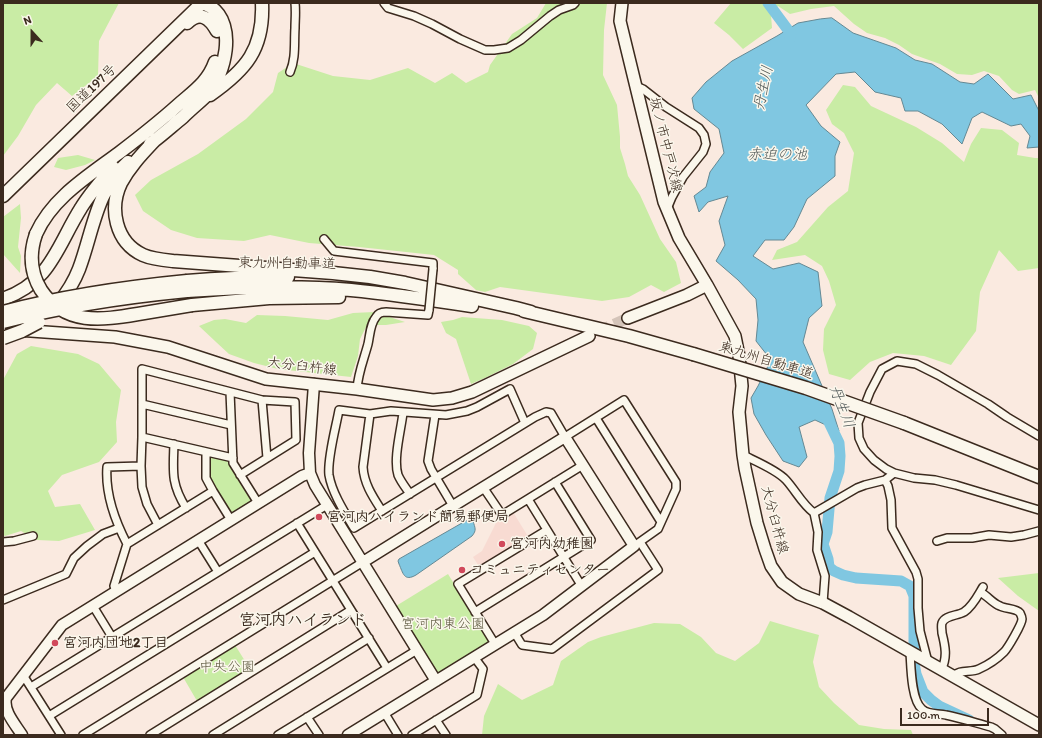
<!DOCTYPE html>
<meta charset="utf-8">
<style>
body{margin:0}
#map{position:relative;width:1042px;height:738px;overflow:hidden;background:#faeae0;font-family:Itim,sans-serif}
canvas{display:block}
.frame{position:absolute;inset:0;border:4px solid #3b2a1e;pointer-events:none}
.north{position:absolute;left:12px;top:12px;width:40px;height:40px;-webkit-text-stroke:3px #fbf7ec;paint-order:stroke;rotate:339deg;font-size:11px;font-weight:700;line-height:16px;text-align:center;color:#3b2a1e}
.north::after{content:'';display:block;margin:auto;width:14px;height:18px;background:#3b2a1e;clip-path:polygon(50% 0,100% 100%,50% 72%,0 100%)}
.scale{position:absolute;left:900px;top:708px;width:89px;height:18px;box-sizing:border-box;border:2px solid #3b2a1e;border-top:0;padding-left:5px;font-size:12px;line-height:14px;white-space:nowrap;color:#3b2a1e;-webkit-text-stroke:3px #fbf7ec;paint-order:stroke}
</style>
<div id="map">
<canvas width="1042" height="738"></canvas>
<div class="frame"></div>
<div class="north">N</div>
<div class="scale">100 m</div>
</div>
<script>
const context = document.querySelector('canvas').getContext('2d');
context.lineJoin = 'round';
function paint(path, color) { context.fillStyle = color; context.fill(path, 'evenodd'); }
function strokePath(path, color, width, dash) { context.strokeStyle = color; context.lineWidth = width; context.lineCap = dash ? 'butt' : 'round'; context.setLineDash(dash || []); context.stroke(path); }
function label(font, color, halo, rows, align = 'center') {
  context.font = font + ' Itim,"Klee One",sans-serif'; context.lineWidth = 3; context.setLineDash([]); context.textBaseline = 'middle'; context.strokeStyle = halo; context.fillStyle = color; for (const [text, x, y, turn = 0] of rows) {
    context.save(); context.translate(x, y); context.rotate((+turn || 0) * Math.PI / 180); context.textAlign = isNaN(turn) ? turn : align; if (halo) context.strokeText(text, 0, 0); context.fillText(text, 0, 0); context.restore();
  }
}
paint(new Path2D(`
 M513 512 529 538 480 568 473 557 482 551 497 521Z`), '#f8dbd2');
paint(new Path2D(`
 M3 3H119L99 41 98 76 72 96 57 83 36 105 18 136 3 156Z
 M546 3H607L604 30 603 75 617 105 620 137V148L625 164 628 176 640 195 660 239 676 262 681 283 664 292 651 285 629 297 602 301 500 287 485 292 476 290 458 274V270L434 255 359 247 309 243 270 235 244 241 197 238 171 230 143 211 135 195 151 180 198 154 246 119 273 92 278 73 293 63 333 76 370 80 408 68 435 83 452 73 466 83 488 72 490 65 512 34 537 18Z
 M731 3H1039V98L1035 90 1019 94 1012 90 999 76 984 71 972 75 957 74 940 64 912 54 899 45 885 38 867 33 854 24 834 6 811 9 790 14 778 6 771 15 772 28 743 49 729 35 714 23Z
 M843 85 855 87 871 106 916 127 942 143 964 162 971 144 981 128 1002 130 1019 143 1017 155 1035 158H1039V268L1018 271 999 250 980 292 976 331 951 365 924 356 893 353 870 362 850 380 829 374 823 350 824 329 836 305 829 281 822 266 805 255 772 260 777 250 797 242 828 207 848 191 854 153 844 133 832 124 826 110Z
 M78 155 95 160 85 165 66 170 54 167 58 158Z
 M20 204 21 218 18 247 21 256 20 273 3 254V217Z
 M374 312 405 322 386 325H367L360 339 358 356 351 377 278 369 254 363 229 354 216 342 199 326 214 320 225 319 246 323 257 315 285 316 328 320 353 313Z
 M462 317 502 320 529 326 537 333 533 349 513 364 487 377 471 384 456 339 446 333 441 322 453 320Z
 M31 346 78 354 99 364 121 390 116 422 117 442 99 462 62 475 48 491 55 507 80 504 95 530 59 541 37 540 21 531 5 536 3 535V380L17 354Z
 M212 456 228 460 252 501V502L231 514 209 477V457Z
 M1039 573V611L1018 596 998 578Z
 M448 574 489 641V643L440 674 437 673 396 606Z
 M770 621 797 629 819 635 813 662 819 687 834 703 859 725 884 729 911 730 913 735H482L484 716 498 684 522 700 553 685 561 661 588 642 601 637 654 623 680 624 701 637 716 653 735 661 759 643Z
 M235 645 250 669 197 701 183 677Z`), '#c9eca5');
const water = new Path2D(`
 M832 18 853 33 896 48 915 60 932 64 960 82 974 84 988 74 1013 99 1031 95 1039 111V147L1027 148 1030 136 1021 124 1011 126 982 112 972 118 962 144 942 124 918 111H905L901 98 875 92 855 72 836 74 806 105 821 126 840 142 835 156V176L807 199 794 227 784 240H765L753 256 773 269 799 263 818 272 822 306 809 318 803 342 832 409 839 431 815 420 799 427 807 457 799 467 783 461 766 435 754 414 751 398 758 386 771 360 756 341 758 320 756 299 738 280 716 261 725 245 719 221 728 196 708 202 699 212 694 196 706 187 710 172 724 153 719 129 694 109 692 98 706 82 732 61 777 36 798 23 820 19Z
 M469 520 473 521C475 528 477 530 472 536L416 575C404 582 403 573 399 564L398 561 399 559 462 523Z`);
paint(water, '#80c7e1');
strokePath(water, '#648893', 1);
strokePath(new Path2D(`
 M768 3 791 34 789 43
 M826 416 839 443 840 456 839 471 830 498 827 532 823 544 828 559 829 567 834 571 843 575 856 578 901 581 910 586 914 596V663L916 674 923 692 931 700 939 706 969 720`), '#80c7e1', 11);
strokePath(new Path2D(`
 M599 331 628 318`), '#d4c4b9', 11, [11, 5.5]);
const street = new Path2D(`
 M384 3 388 8 414 16 432 24 460 39 485 50H494L508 48 521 40 550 16 559 10 573 5 575 3
 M290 72C296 58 294 44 295 28 295 20 296 12 295 3
 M636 86 643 89 666 107 699 128 704 135 706 144 703 152 683 177 672 197 667 209
 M324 239 334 251 433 263V269
 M357 389C358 373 364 359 368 344 370 335 370 324 376 317 378 313 382 312 386 312L428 315 429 310
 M230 392 233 463 258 503
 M262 400 267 458
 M142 404 231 425
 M403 413C401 430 393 459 398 475 401 482 406 488 410 494
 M370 414 363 467C364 484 373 497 382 511
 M435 415 428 461 431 469 453 506
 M596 418 661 522
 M525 423 510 389 477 407 467 411 446 415 391 411 370 414 339 410C336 427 327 459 329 475 332 493 345 513 354 528L535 417 546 412 551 413 565 437 624 400 676 482V489L658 529 634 546
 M1039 436 1007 417 988 404 938 375 916 364 897 361 882 369 870 392 858 423 859 438 864 449 874 460 886 469 894 473 914 478 935 480 956 485 1039 510
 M142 437 233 458
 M174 444C173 472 171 484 186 508
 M206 452V478L213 491 231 520
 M743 455C755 461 777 470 786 480 796 491 802 504 814 513L818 532 817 550 825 576 823 603
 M885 480 888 486 891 500 892 528 916 572 918 579V608L920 631 928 662
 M483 487 502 515 583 465
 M528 499 581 585
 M814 513 857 488 865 485 885 480 894 473
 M297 523 387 668
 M158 525 147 504 142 487 141 466 142 437V369L262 400 295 402 296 440 240 475
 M198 540 218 572
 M937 541 947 538H972L989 535 1011 537 1024 535 1039 531
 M3 542 14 541 33 536
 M127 544 213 491
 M116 592 114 586 127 544C114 519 105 494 107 467L141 466
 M3 600 66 574 74 558 87 546 103 534 119 528
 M93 606 112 637
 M475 612 591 540 555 482
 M514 632 522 645 552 649 658 570 640 542
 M495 644 458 584 547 530
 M910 652C911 666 911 700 922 709 928 715 938 713 946 715 961 718 976 723 991 727L995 729 1002 735
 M941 670C948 658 945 645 942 633 942 630 941 626 942 623 945 615 957 616 964 612 973 606 978 595 983 587
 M23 675 61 735
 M954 676C959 669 971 673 979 669 988 665 997 659 1004 652 1008 648 1022 624 1022 619 1022 617 1021 615 1020 613 1016 608 1005 609 1000 606 992 603 988 596 980 592
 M31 687 327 505
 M384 712 398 735
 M49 716 315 552
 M307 717 319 735
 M436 720 446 735
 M83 735 363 562
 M150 735 351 610
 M213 735 369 638
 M278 735 417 650
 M412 735 477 695 483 669 474 657`);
const secondary = new Path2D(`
 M314 384 309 453 310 473 315 485 436 681
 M22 735C15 724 3 711 6 698L62 625 302 476 310 473
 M348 735 543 615 634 546 565 437 453 506 363 562`);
const primary = new Path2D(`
 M622 3 620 21 664 202 679 238 707 285
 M628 318 687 295 707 285 735 336 739 356 742 386 739 412 743 455 745 468 757 523 765 549 771 566 782 582 799 594 823 603 849 617 1039 725
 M3 329 115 337 168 347 266 379 357 389 433 400 452 398 472 392 589 336`);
const highway = new Path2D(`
 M187 23C200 11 209 17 217 31
 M210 95C246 70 264 49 262 3
 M156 139C143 153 130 166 121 183 109 208 115 242 143 255 152 259 163 260 173 261L333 273 370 277 405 283 516 308 531 312
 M150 144C161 136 172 126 183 117 191 109 200 102 208 94 225 74 237 25 211 7 208 5 205 4 202 3
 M3 196 202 3
 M36 234C52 198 88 176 119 153 140 137 159 122 178 105 194 91 208 82 215 62
 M187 281C221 278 254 277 288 277
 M187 291C242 287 297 285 351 290 392 294 432 300 472 306
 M3 299C51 282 57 246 81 208 90 193 102 180 113 167
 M58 304C67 293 74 282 79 269 93 232 96 190 128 162
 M192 305 269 298 339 297
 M524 311 629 336 693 354
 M904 423 1039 477`);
strokePath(street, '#3b2a1e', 10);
strokePath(secondary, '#3b2a1e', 13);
strokePath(primary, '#3b2a1e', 14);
strokePath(highway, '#3b2a1e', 15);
strokePath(street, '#fbf7ec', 7);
strokePath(secondary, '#fbf7ec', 10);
strokePath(primary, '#fbf7ec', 11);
strokePath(highway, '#fbf7ec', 12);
const streetBridge = new Path2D(`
 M429 310 433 269`);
const highwayBridge = new Path2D(`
 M36 234C29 254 30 272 41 290 65 326 102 320 138 314 156 311 174 308 192 305
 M3 312C63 296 125 287 187 281
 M3 322C64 306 125 297 187 291
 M3 338 22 331 39 322
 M693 354 806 388 904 423`);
strokePath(streetBridge, '#3b2a1e', 10, []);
strokePath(highwayBridge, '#3b2a1e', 15, []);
strokePath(streetBridge, '#fbf7ec', 7);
strokePath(highwayBridge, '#fbf7ec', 12);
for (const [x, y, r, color] of [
 [319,517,4,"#d1495b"],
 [502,544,4,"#d1495b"],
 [462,570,4,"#d1495b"],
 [55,643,4,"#d1495b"]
]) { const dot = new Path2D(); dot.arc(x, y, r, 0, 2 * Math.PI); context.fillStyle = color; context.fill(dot); strokePath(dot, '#fbf7ec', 1.5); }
label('14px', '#3b2a1e', '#fbf7ec', [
 ["国道197号",92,89,-44],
 ["坂ノ市中戸次線",665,145,76],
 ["東九州自動車道",287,264,1],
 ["東九州自動車道",766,361,17],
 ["大分臼杵線",302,367,7],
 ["大分臼杵線",774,520,75]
]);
label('bold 14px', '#3b2a1e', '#fbf7ec', [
 ["宮河内ハイランド簡易郵便局",327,517],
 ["宮河内幼稚園",510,544],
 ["コミュニティセンター",470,570],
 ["宮河内団地2丁目",63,643]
], 'left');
label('14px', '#5e5a40', '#fbf7ec', [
 ["宮河内東公園",443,624],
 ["中央公園",227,667]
]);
label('italic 15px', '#505958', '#fbf7ec', [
 ["丹生川",764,88,-78],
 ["赤迫の池",777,155],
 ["丹生川",841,407,69]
]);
label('bold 16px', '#3b2a1e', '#fbf7ec', [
 ["宮河内ハイランド",303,621]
]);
</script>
